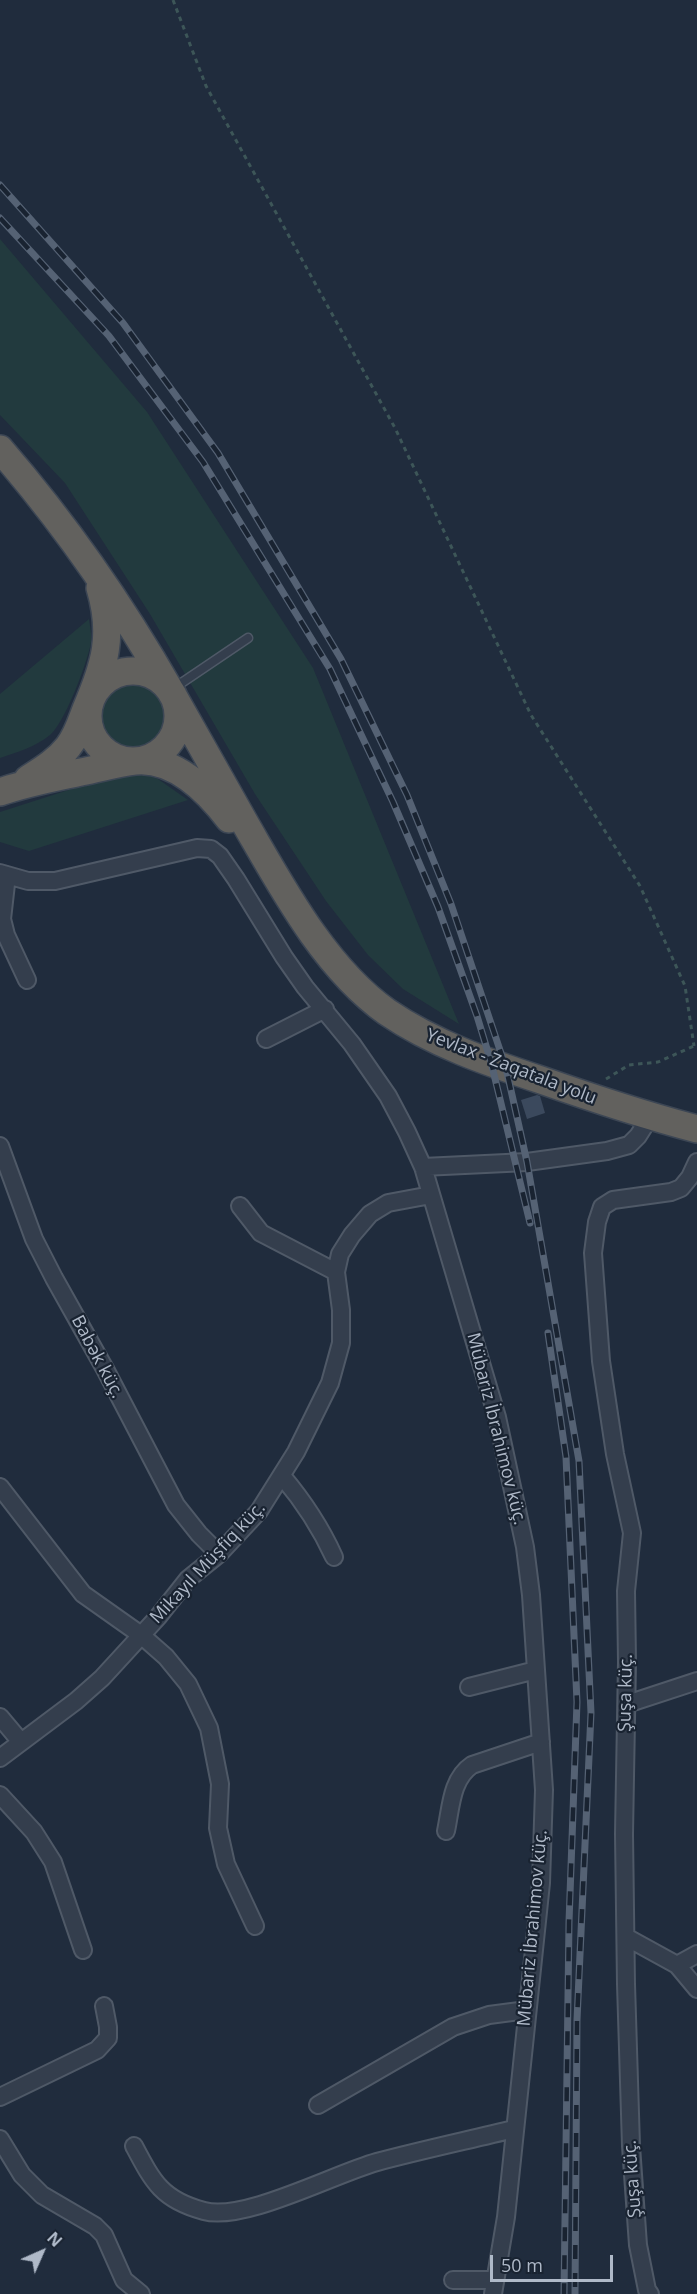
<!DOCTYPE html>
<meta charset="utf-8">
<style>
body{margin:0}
#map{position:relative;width:697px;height:2294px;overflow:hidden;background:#202c3d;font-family:"Open Sans",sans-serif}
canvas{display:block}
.north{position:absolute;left:12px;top:2222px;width:60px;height:60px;-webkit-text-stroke:4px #192331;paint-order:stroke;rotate:45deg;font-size:16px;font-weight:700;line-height:24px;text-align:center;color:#afb9c8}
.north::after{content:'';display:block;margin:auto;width:21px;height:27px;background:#afb9c8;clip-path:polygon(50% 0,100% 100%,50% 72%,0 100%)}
.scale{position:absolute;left:490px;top:2255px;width:123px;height:27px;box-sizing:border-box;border:3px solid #afb9c8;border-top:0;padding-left:8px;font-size:18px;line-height:21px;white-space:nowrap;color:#afb9c8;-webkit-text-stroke:4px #192331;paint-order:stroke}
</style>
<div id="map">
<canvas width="697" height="2294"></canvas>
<div class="north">N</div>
<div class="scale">50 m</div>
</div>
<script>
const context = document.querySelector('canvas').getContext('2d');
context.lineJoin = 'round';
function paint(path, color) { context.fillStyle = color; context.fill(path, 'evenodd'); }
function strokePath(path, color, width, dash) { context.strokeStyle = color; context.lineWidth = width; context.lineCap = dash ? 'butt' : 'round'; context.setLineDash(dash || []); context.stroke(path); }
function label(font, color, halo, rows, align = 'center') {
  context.font = font + ' "Open Sans",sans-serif'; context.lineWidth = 4.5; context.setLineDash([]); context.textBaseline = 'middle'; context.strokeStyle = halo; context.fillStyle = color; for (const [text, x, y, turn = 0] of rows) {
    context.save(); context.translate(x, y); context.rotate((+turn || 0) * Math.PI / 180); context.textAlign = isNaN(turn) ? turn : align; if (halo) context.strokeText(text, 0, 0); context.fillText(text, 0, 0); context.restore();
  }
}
paint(new Path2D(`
 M0 239 147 412 313 668 459 1024 403 989 368 955 326 901 255 794 150 614 65 483 0 415Z
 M89 619C90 626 92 635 91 642 88 661 65 723 50 735 35 747 18 752 0 758V694Z
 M100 717a33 33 0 1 1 66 0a33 33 0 1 1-66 0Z
 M142 773 158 779 188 800 29 851 0 842V812L115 775Z`), '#223a3e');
paint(new Path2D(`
 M537 1095 540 1096 545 1113 527 1119 521 1100Z`), '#3b495d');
const service = new Path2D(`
 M174 688 248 638`);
const minor = new Path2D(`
 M0 873 28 881H55L197 848 211 849 220 856 236 879 284 957 305 987 352 1044 388 1096 407 1132 423 1167 497 1417 525 1547 531 1595 544 1790 541 1883 506 2217 493 2294
 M7 875 2 919 6 935 27 980
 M266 1039 325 1009
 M0 1146 34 1239 54 1278 105 1369 176 1505 199 1534 219 1554
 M423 1167 527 1162 607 1151 629 1145 638 1136 650 1117
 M240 1206 261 1233 336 1272
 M282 1476C304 1502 320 1526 334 1557
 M0 1487 83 1594 141 1635 166 1657 188 1684 209 1728 220 1784 218 1828 226 1864 255 1926
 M469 1687 536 1670
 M627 1704 697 1681
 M0 1717 21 1742
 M0 1758 76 1701 102 1678 158 1617 188 1579 219 1554 259 1511 296 1452 330 1383 341 1343V1310L336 1272 340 1254 352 1235 370 1214 388 1203 431 1195
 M0 1795 34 1832 53 1862 83 1950
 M446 1831C451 1808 451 1779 472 1765L541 1742
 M626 1937 677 1965 697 1989
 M677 1965 697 1954
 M0 2097 97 2050 108 2038V2027L104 2006
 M318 2105 453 2027 489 2015 527 2010
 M0 2139 22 2175 42 2195 95 2226 104 2235 124 2280 141 2294
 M134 2146C153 2182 162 2200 204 2211 244 2222 334 2174 377 2162 422 2150 469 2140 514 2129
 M453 2280H495
 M650 2294 647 2290 638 2245 631 2146 626 1984 624 1834 627 1662 626 1591 632 1533 615 1454 601 1361 593 1253 597 1222 602 1207 613 1200 671 1192 681 1188 690 1177 697 1162`);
const trunk = new Path2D(`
 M0 449C65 524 122 606 171 692 196 736 221 781 246 825 283 889 325 968 387 1012 434 1044 487 1062 541 1080 592 1098 644 1115 697 1129
 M88 716a45 45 0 1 1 90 0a45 45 0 1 1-90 0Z
 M28 779C42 770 57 761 68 747 77 736 81 722 86 709 105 665 114 635 100 588
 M0 792C26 783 53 778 81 772 98 769 117 763 135 761 174 757 208 791 229 819`);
strokePath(service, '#4f5967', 11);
strokePath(minor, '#4f5967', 20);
strokePath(trunk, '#3c4654', 30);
strokePath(new Path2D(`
 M173 0 206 86 395 428 531 715 640 886 685 986 694 1046
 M606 1079 629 1065 658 1062 694 1046 697 1047`), '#3d5658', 3, [4.5, 4.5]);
strokePath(service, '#343e4d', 8);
strokePath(minor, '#343e4d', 16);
strokePath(trunk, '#62615e', 27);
const rail = new Path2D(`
 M0 185 123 323 218 453 341 659 407 795 451 904 506 1068 527 1162 579 1461 591 1713 577 2020 575 2294
 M0 218 109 336 203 462 330 669 393 802 438 907 477 1016 491 1062 530 1223
 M548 1333 566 1457 577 1702 569 1922 564 2294`);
strokePath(rail, '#556274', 7);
strokePath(rail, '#192331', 4.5, [14]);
label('18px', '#afb9c8', '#192331', [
 ["Yevlax - Zaqatala yolu",511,1067,21],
 ["Babək küç.",97,1357,62],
 ["Mübariz İbrahimov küç.",496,1429,76],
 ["Mikayıl Müşfiq küç.",208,1563,-47],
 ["Şuşa küç.",626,1693,-89],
 ["Mübariz İbrahimov küç.",533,1928,-85],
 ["Şuşa küç.",633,2179,-94]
]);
</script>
